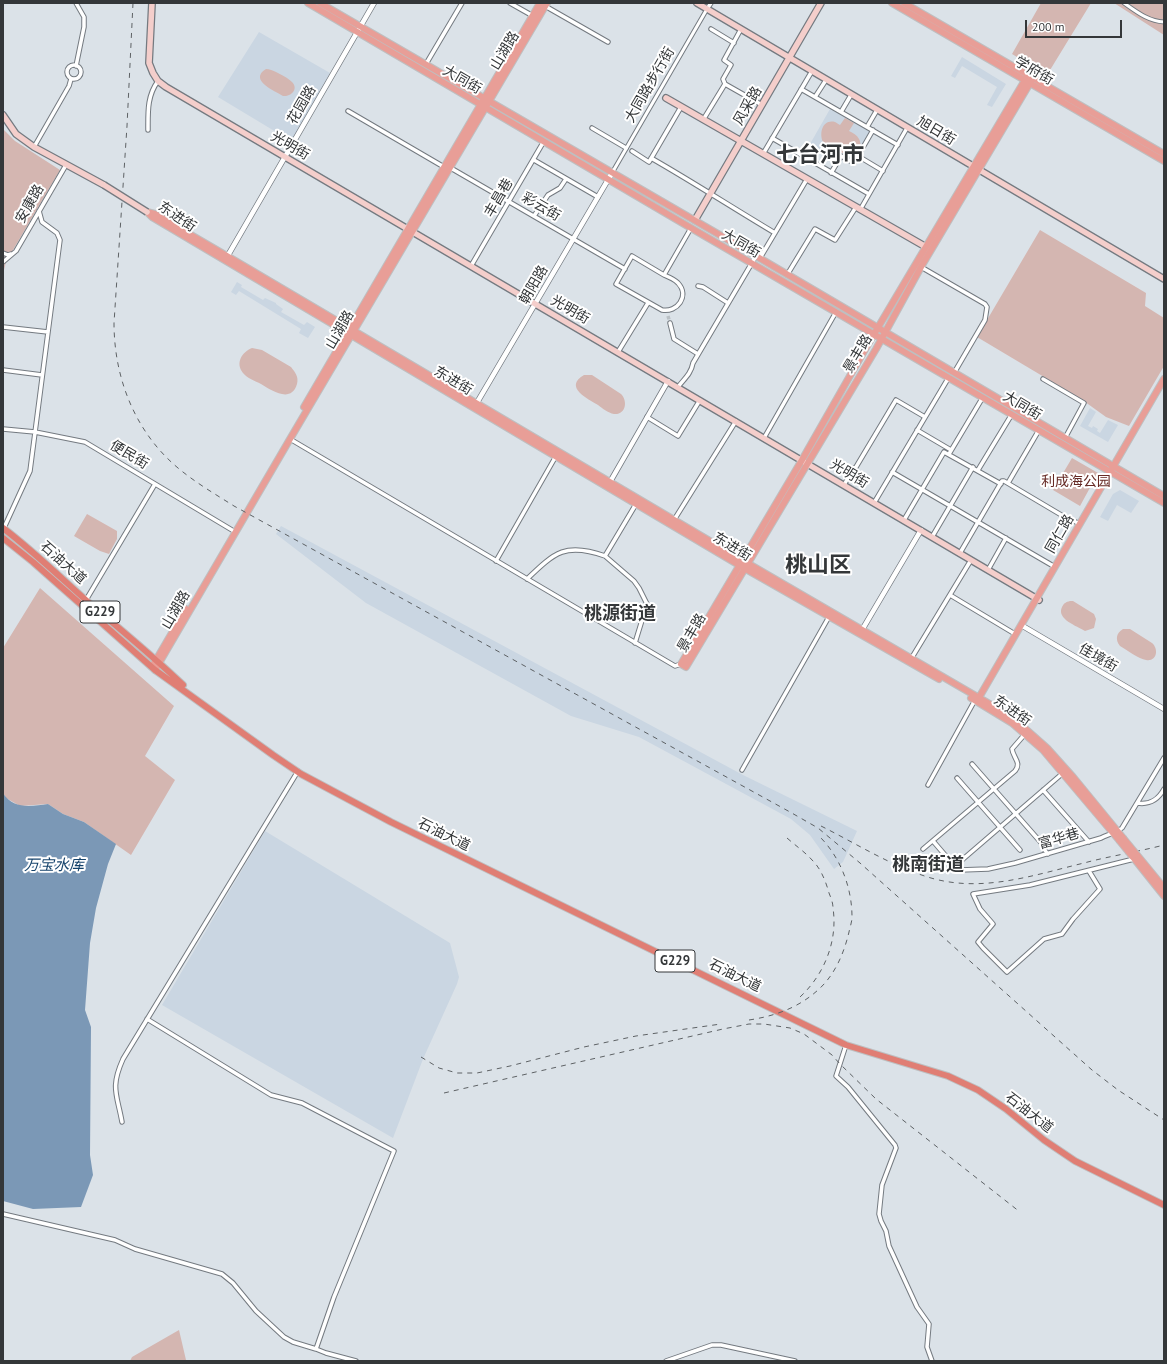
<!DOCTYPE html>
<meta charset="utf-8">
<style>
body{margin:0}
#map{position:relative;width:1167px;height:1364px;overflow:hidden;background:#dbe2e8;font-family:"PT Sans",sans-serif}
canvas{display:block}
.frame{position:absolute;inset:0;border:4px solid #343739;pointer-events:none}
.scale{position:absolute;left:1025px;top:20px;width:97px;height:18px;box-sizing:border-box;border:2px solid #343739;border-top:0;padding-left:5px;font-size:12px;line-height:14px;white-space:nowrap;color:#343739;-webkit-text-stroke:3px #fff;paint-order:stroke}
</style>
<div id="map">
<canvas width="1167" height="1364"></canvas>
<div class="frame"></div>
<div class="scale">200 m</div>
</div>
<script>
const context = document.querySelector('canvas').getContext('2d');
context.lineJoin = 'round';
function paint(path, color) { context.fillStyle = color; context.fill(path, 'evenodd'); }
function strokePath(path, color, width, dash) { context.strokeStyle = color; context.lineWidth = width; context.lineCap = dash ? 'butt' : 'round'; context.setLineDash(dash || []); context.stroke(path); }
function label(font, color, halo, rows, align = 'center') {
  context.font = font + ' "PT Sans","Noto Sans SC",sans-serif'; context.lineWidth = 4; context.setLineDash([]); context.textBaseline = 'middle'; context.strokeStyle = halo; context.fillStyle = color; for (const [text, x, y, turn = 0] of rows) {
    context.save(); context.translate(x, y); context.rotate((+turn || 0) * Math.PI / 180); context.textAlign = isNaN(turn) ? turn : align; if (halo) context.strokeText(text, 0, 0); context.fillText(text, 0, 0); context.restore();
  }
}
paint(new Path2D(`
 M259 32 330 73 291 141 218 97Z
 M962 57 1006 84 992 107 987 105 997 87 962 66 955 78 951 76Z
 M830 109 870 132 853 161 841 154 837 160 810 144Z
 M237 282 242 285 241 287 263 300 265 298 276 303V304L283 309 281 312 304 325 307 322 315 327 308 338 299 333 301 329 239 291 236 295 231 292Z
 M1090 408 1096 412 1088 426 1092 428 1093 426 1098 429 1097 431 1100 433 1108 420 1118 425 1108 442 1080 426Z
 M1120 490 1139 501 1131 513 1117 505 1108 521 1100 517 1113 494Z
 M281 526 743 775 857 831 843 862 834 869 810 835 791 819 639 737 571 716 366 603 276 534Z
 M265 831 450 943 459 977 457 984 423 1059 393 1138 162 1005Z`), '#cad6e2');
paint(new Path2D(`
 M1041 3H1091L1047 75 1012 54Z
 M1114 3H1164V35Z
 M266 69C272 69 287 77 292 82 299 89 291 97 283 96 275 91 248 80 266 69Z
 M845 118 854 123 849 131C853 133 857 135 859 139 864 148 855 156 846 155L823 142C819 134 822 119 835 122 837 123 838 124 840 125Z
 M3 129 15 141 60 170 6 262 3 274Z
 M1040 230 1146 293 1145 306 1164 318V366L1129 426 1106 417 1081 399 977 337Z
 M252 348 262 350 291 367C295 372 299 377 297 384 291 404 271 390 261 384 255 381 247 378 243 373 235 363 242 352 252 348Z
 M584 375H592L621 394C628 401 626 415 614 414 608 413 602 408 598 405 588 399 563 387 584 375Z
 M1072 458 1098 473 1080 506 1053 490Z
 M87 514 117 531V539L109 554 100 551 74 536Z
 M40 588 174 706 145 756 175 780 131 855 84 822 63 814 48 804 20 806 6 798 3 793V648Z
 M1070 601H1073L1094 614 1096 619 1094 628 1085 631C1077 626 1056 619 1062 607 1064 603 1066 602 1070 601Z
 M1123 629H1130L1152 643C1159 649 1157 662 1146 660 1139 659 1127 650 1120 646 1115 640 1116 633 1123 629Z
 M179 1330 186 1360 187 1361H130L132 1357Z`), '#d4b6b1');
paint(new Path2D(`
 M3 793C13 810 32 806 48 804L63 814 84 822 116 844 108 864 96 908 90 943 85 1010 91 1027 90 1155 93 1175 81 1207 33 1209 3 1201Z`), '#7b98b6');
strokePath(new Path2D(`
 M668 316 670 323`), '#bac0c5', 3.5, [3.5, 2]);
const pedestrian = new Path2D(`
 M1124 3C1137 12 1148 21 1164 22
 M612 173 707 9`);
const minor = new Path2D(`
 M510 3 533 16
 M545 6 608 42
 M707 9 711 3
 M711 29 734 43
 M426 64 462 3
 M67 72a7 7 0 1 1 14 0a7 7 0 1 1-14 0Z
 M76 66 84 27V17L76 3
 M725 84 723 79 731 65 724 60 741 29
 M801 89 898 145
 M815 97 826 80
 M348 111 444 167
 M841 112 851 95
 M703 120 725 84 762 105
 M867 127 877 110
 M592 128 626 148
 M148 130C148 112 147 96 158 81
 M772 138 869 194
 M34 147 69 86 71 79
 M632 151 649 162 681 107
 M763 154 812 71
 M858 156 883 171
 M651 158C693 182 733 208 775 233
 M534 160 598 197
 M449 167 625 269
 M831 173 841 156 854 163 873 130
 M860 210 907 128
 M534 216 548 195 560 188 566 179
 M3 253 8 255 11 254
 M760 258 807 179
 M3 262 16 251 66 165
 M471 266 544 141
 M921 267 985 304 987 307 985 320 954 373
 M664 275 632 256 616 284 662 310C677 313 690 296 678 283 675 280 669 277 664 275L691 228
 M787 275 815 229 835 240 856 207
 M698 286 703 287 728 303
 M670 323 674 339 698 354
 M3 327 48 332
 M618 352 648 303
 M3 370 42 375
 M1043 379 1084 403 1065 438
 M678 387C684 379 691 374 693 363L756 256
 M647 417 678 436 700 400
 M3 429 35 432 85 442 232 530
 M917 430 951 450
 M764 438 836 312
 M290 439 675 666 681 664
 M949 454 983 397
 M978 470 1012 414
 M892 472 1055 567
 M1008 483 1039 430
 M844 485 853 469 856 467 896 400 925 417
 M874 503 949 377
 M674 520 736 421
 M904 520 944 452 1001 484
 M3 530 30 471 60 240 57 233 42 222 39 211
 M932 537 973 467
 M960 553 1002 481H1004L1063 516 1080 524
 M605 556 634 581 639 588 647 604 635 643
 M496 561 556 456
 M988 570 1006 538
 M527 579C555 552 566 542 605 556L636 504
 M950 595 1015 634
 M86 600 155 484
 M911 659 971 560
 M972 764 1044 846 1043 848 1048 854
 M742 770 830 615
 M957 778 1020 850
 M928 785 975 700
 M1043 790 1089 842
 M1137 803C1150 805 1158 800 1164 789
 M933 841 957 869 960 870 988 869 1015 863 1101 838C1108 834 1116 833 1122 828L1164 758
 M923 849 1015 771C1022 762 1013 758 1012 749L1025 734
 M955 866 1063 773
 M1089 871 1100 889 1073 919 1062 934 1044 939 1007 972 983 948 978 942 993 924 980 909 973 894 1030 885 1134 859
 M147 1019 271 1095 302 1103 394 1151 334 1297 316 1349 326 1353 356 1361
 M846 1045 836 1076 848 1087 895 1145 896 1148 882 1185 879 1214 881 1221 886 1231 889 1246 917 1307 929 1324 927 1347 932 1361
 M122 1122C117 1094 110 1088 123 1059L298 771
 M3 1214 115 1240 135 1249 222 1274 233 1283 256 1311 284 1337 293 1342 316 1349
 M666 1361 712 1345H721L795 1361`);
const tertiary = new Path2D(`
 M227 257 374 3
 M475 406 612 173
 M610 482 668 381
 M1021 625 1164 709
 M862 630 921 530`);
const secondary = new Path2D(`
 M152 3 149 63 153 73 158 81 166 87 1039 600
 M697 3 1164 279
 M666 98 926 247
 M3 115 16 134 34 147 104 185
 M695 220 821 3`);
const primary = new Path2D(`
 M308 3 691 228 1164 503
 M320 3 756 256 1164 496
 M892 3 1164 161
 M904 3 1164 154
 M1028 75 867 346 802 460 681 664 686 667 876 349 921 267 1033 78
 M147 212 155 214 227 256 742 560 1012 717 1047 748 1073 777 1123 838
 M148 213 152 217 744 568 939 679
 M304 407 540 3
 M152 667 186 609
 M155 670 290 439 547 3
 M971 698 1012 723 1043 750 1119 840
 M977 701 1164 379
 M1137 855 1164 888
 M1132 856 1164 896`);
const trunk = new Path2D(`
 M3 528C33 551 60 577 88 602 120 629 153 656 183 685
 M3 538 33 562 155 670 273 755 301 774 391 822 846 1045 948 1076 978 1090 1006 1109 1044 1140 1075 1161 1164 1205`);
strokePath(pedestrian, '#747a80', 5);
strokePath(minor, '#747a80', 5.5);
strokePath(tertiary, '#747a80', 6);
strokePath(secondary, '#747a80', 8);
strokePath(primary, '#bebfc0', 8);
strokePath(trunk, '#bebfc0', 8);
strokePath(pedestrian, '#fff', 3);
strokePath(minor, '#fff', 3.5);
strokePath(tertiary, '#fff', 4.5);
strokePath(secondary, '#f4cecb', 5.5);
strokePath(primary, '#e89e97', 6);
strokePath(trunk, '#e07e74', 6);
strokePath(new Path2D(`
 M133 3 127 126 114 323C114 378 135 432 178 468 196 483 215 494 234 506L790 812 818 828 860 863 1092 1070 1118 1090 1164 1120
 M821 826C857 844 893 867 931 878 983 893 1034 875 1084 863 1110 856 1137 852 1164 845
 M787 838C796 846 805 852 813 861 821 869 826 882 829 893 831 898 833 903 833 908 838 941 824 975 800 997
 M749 1020C775 1016 798 1008 818 990 835 975 844 953 849 932 850 927 852 922 852 917 852 887 840 856 818 835
 M421 1057 439 1068 457 1073H477L510 1066 584 1047 636 1036 721 1024
 M444 1093 723 1029 749 1024H764L790 1028 804 1034 832 1055 840 1064 876 1099 1020 1212`), '#5d6164', 1, [5, 5]);
const secondaryBridge = new Path2D(`
 M104 185 147 212`);
const primaryBridge = new Path2D(`
 M1123 838 1137 855
 M1119 840 1132 856`);
strokePath(secondaryBridge, '#747a80', 8, []);
strokePath(primaryBridge, '#bebfc0', 8, []);
strokePath(secondaryBridge, '#f4cecb', 5.5);
strokePath(primaryBridge, '#e89e97', 6);
for (const [x, y, w] of [
 [100,612,40],
 [675,961,40]
]) { const box = new Path2D(); box.roundRect(x - w / 2, y - 11, w, 22, 3); context.fillStyle = '#fff'; context.fill(box); strokePath(box, '#343739', 1); }
label('bold 13px', '#343739', null, [
 ["G229",100,612],
 ["G229",675,961]
]);
label('14px', '#343739', '#fff', [
 ["山湖路",505,51,-59],
 ["学府街",1034,71,30],
 ["大同街",462,80,30],
 ["大同路步行街",650,85,-60],
 ["花园路",302,105,-60],
 ["风采路",748,106,-60],
 ["旭日街",936,131,31],
 ["光明街",290,146,30],
 ["丰昌巷",499,198,-60],
 ["安康路",30,204,-60],
 ["彩云街",541,207,30],
 ["东进街",177,217,34],
 ["大同街",741,244,30],
 ["朝阳路",534,285,-60],
 ["光明街",570,310,30],
 ["山湖路",340,330,-60],
 ["景丰路",858,354,-59],
 ["东进街",453,381,31],
 ["大同街",1022,406,31],
 ["便民街",129,455,31],
 ["光明街",849,474,31],
 ["同仁路",1060,534,-60],
 ["东进街",732,547,31],
 ["石油大道",63,563,42],
 ["山湖路",176,610,-60],
 ["景丰路",692,633,-60],
 ["佳境街",1098,658,30],
 ["东进街",1012,711,35],
 ["石油大道",444,835,26],
 ["富华巷",1059,839,-16],
 ["石油大道",735,976,26],
 ["石油大道",1029,1113,38]
]);
label('14px', '#662b26', '#fff', [
 ["利成海公园",1076,482]
]);
label('italic 15px', '#14426b', '#fff', [
 ["万宝水库",54,866]
]);
label('bold 18px', '#343739', '#fff', [
 ["桃源街道",620,614],
 ["桃南街道",928,865]
]);
label('bold 22px', '#343739', '#fff', [
 ["七台河市",820,156],
 ["桃山区",818,566]
]);
</script>
